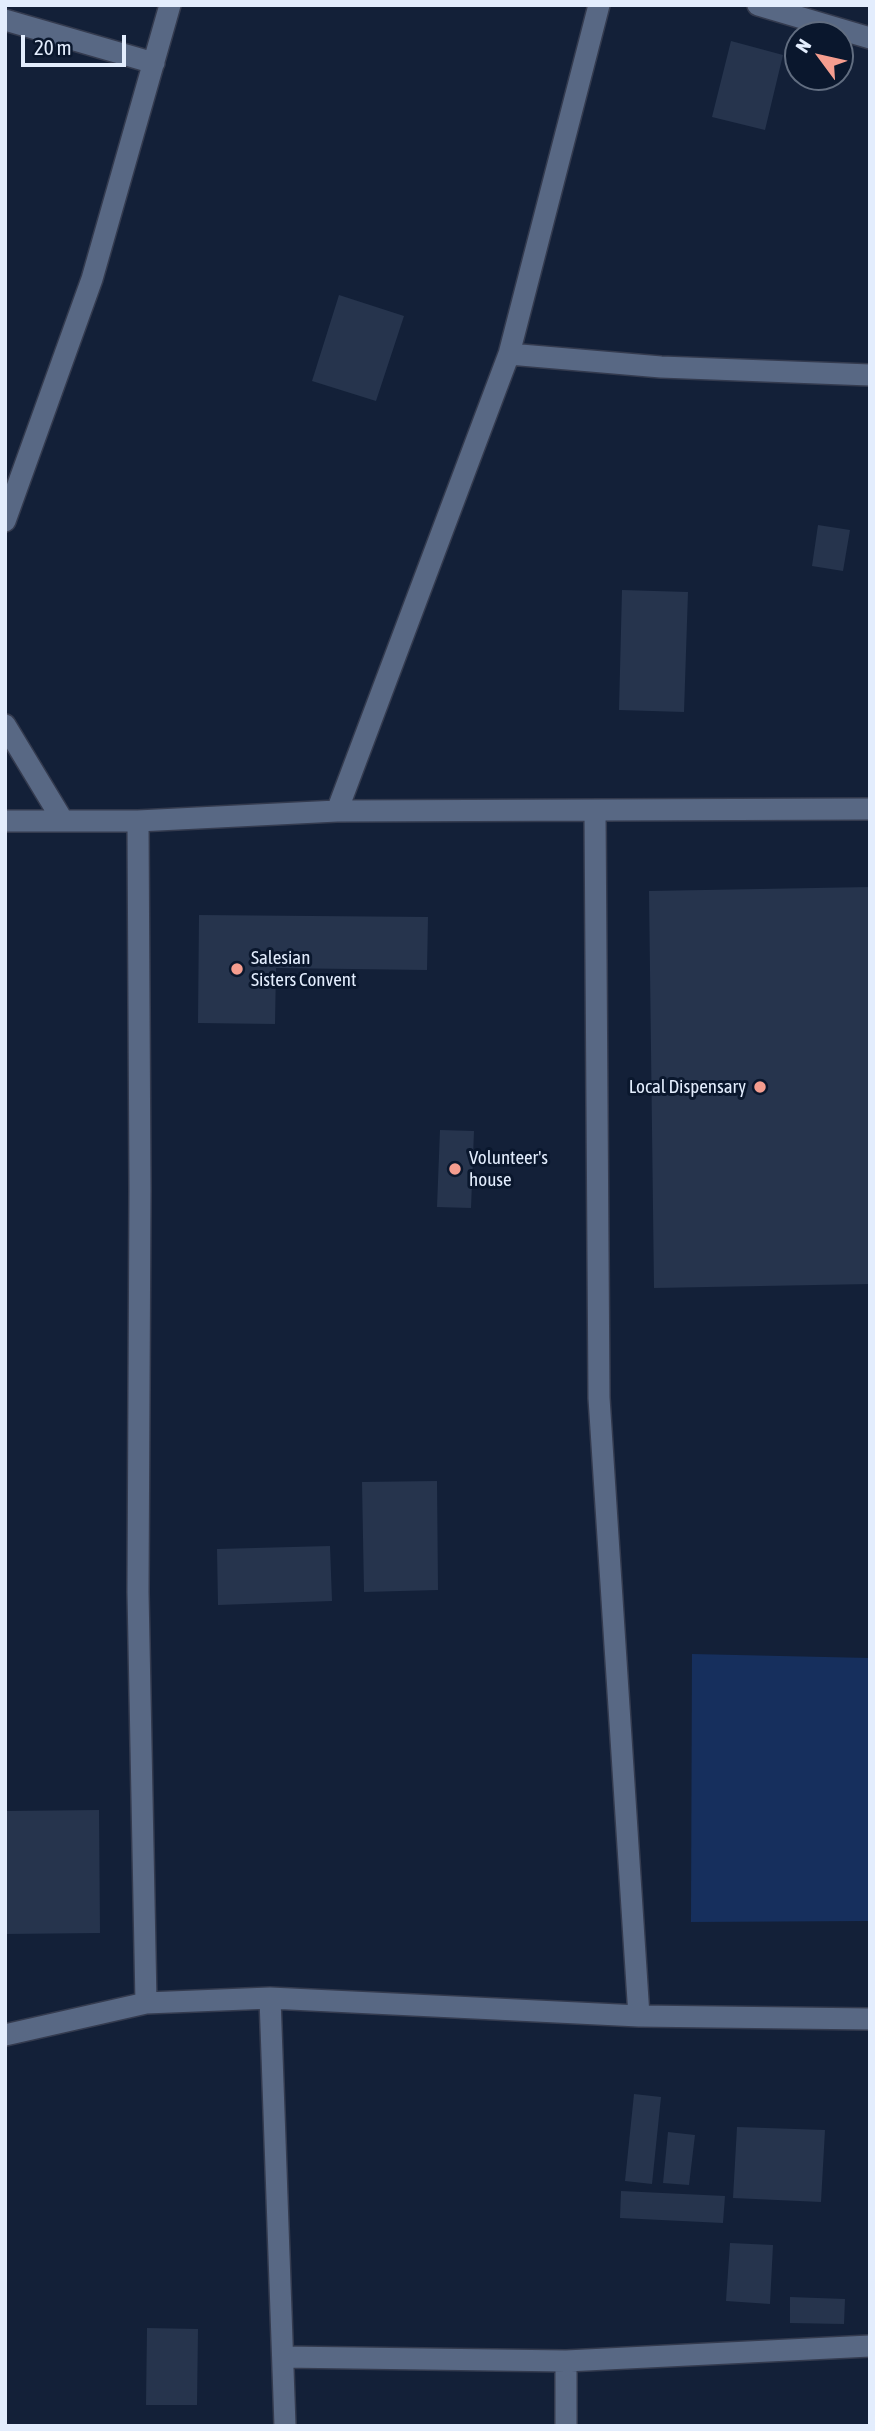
<!DOCTYPE html>
<style>
body{margin:0}
#map{position:relative;width:875px;height:2431px;overflow:hidden;background:#132038;font-family:"Asap Condensed",sans-serif}
canvas{display:block}
.frame{position:absolute;inset:0;border:7px solid #e3edfd;pointer-events:none}
.north{position:absolute;left:784px;top:21px;width:70px;height:70px;box-sizing:border-box;background:#0a172d;border:2px solid #616d80;border-radius:50%;rotate:303deg;font-size:19px;font-weight:700;line-height:28px;text-align:center;color:#e3edfd}
.north::after{content:'';display:block;margin:auto;width:24px;height:32px;background:#f59d8f;clip-path:polygon(50% 0,100% 100%,50% 72%,0 100%)}
.scale{position:absolute;left:21px;top:35px;width:105px;height:32px;box-sizing:border-box;border:4px solid #e3edfd;border-top:0;padding-left:9px;font-size:21px;line-height:24px;white-space:nowrap;color:#e3edfd;-webkit-text-stroke:5px #0a172d;paint-order:stroke}
</style>
<div id="map">
<canvas width="875" height="2431"></canvas>
<div class="frame"></div>
<div class="north">N</div>
<div class="scale">20 m</div>
</div>
<script>
const context = document.querySelector('canvas').getContext('2d');
context.lineJoin = 'round';
function paint(path, color) { context.fillStyle = color; context.fill(path, 'evenodd'); }
function strokePath(path, color, width, dash) { context.strokeStyle = color; context.lineWidth = width; context.lineCap = dash ? 'butt' : 'round'; context.setLineDash(dash || []); context.stroke(path); }
function label(font, color, halo, rows, align = 'center') {
  context.font = font + ' "Asap Condensed",sans-serif'; context.lineWidth = 6; context.setLineDash([]); context.textBaseline = 'middle'; context.strokeStyle = halo; context.fillStyle = color; for (const [text, x, y, turn = 0] of rows) {
    context.save(); context.translate(x, y); context.rotate((+turn || 0) * Math.PI / 180); context.textAlign = isNaN(turn) ? turn : align; if (halo) context.strokeText(text, 0, 0); context.fillText(text, 0, 0); context.restore();
  }
}
paint(new Path2D(`
 M692 1654 870 1658V1921L691 1922Z`), '#162f5d');
paint(new Path2D(`
 M731 41 783 55 765 130 712 117Z
 M339 295 404 316 376 401 312 381Z
 M818 525 850 530 843 571 812 566Z
 M622 590 688 592 684 712 619 710Z
 M870 887V1284L654 1288 649 891Z
 M199 915 428 917 427 970 276 968 275 1024 198 1023Z
 M440 1130 474 1131 471 1208 437 1207Z
 M437 1481 438 1590 364 1592 362 1482Z
 M330 1546 332 1601 218 1605 217 1549Z
 M99 1810 100 1933 5 1934V1811Z
 M634 2094 661 2097 652 2184 625 2181Z
 M737 2127 825 2130 821 2202 733 2198Z
 M668 2132 695 2135 689 2185 663 2183Z
 M621 2191 725 2196 723 2223 620 2218Z
 M730 2243 773 2245 770 2304 726 2301Z
 M790 2297 845 2299 844 2324 790 2323Z
 M147 2328 198 2329 197 2405H146Z`), '#26344d');
const minor = new Path2D(`
 M758 5 870 38
 M5 20 154 63
 M509 354 661 367 870 375
 M5 521 92 279 170 5
 M5 725 63 821
 M337 811 509 354 599 5
 M595 812 599 1398 639 2016
 M5 821H138L337 811 870 809
 M138 821 140 1190 138 1592 146 2003
 M270 1998 285 2426
 M5 2035 146 2003 270 1998 639 2016 870 2019
 M284 2357 566 2361 870 2346
 M566 2361V2426`);
strokePath(minor, '#343b4f', 24);
strokePath(minor, '#586884', 21);
for (const [x, y, r, color] of [
 [237,969,7,"#f59d8f"],
 [760,1087,7,"#f59d8f"],
 [455,1169,7,"#f59d8f"]
]) { const dot = new Path2D(); dot.arc(x, y, r, 0, 2 * Math.PI); context.fillStyle = color; context.fill(dot); strokePath(dot, '#0a172d', 2.5); }
label('19px', '#e3edfd', '#0a172d', [
 ["Salesian",251,958],
 ["Sisters Convent",251,980],
 ["Local Dispensary",746,1087,"right"],
 ["Volunteer's",469,1158],
 ["house",469,1180]
], 'left');
</script>
